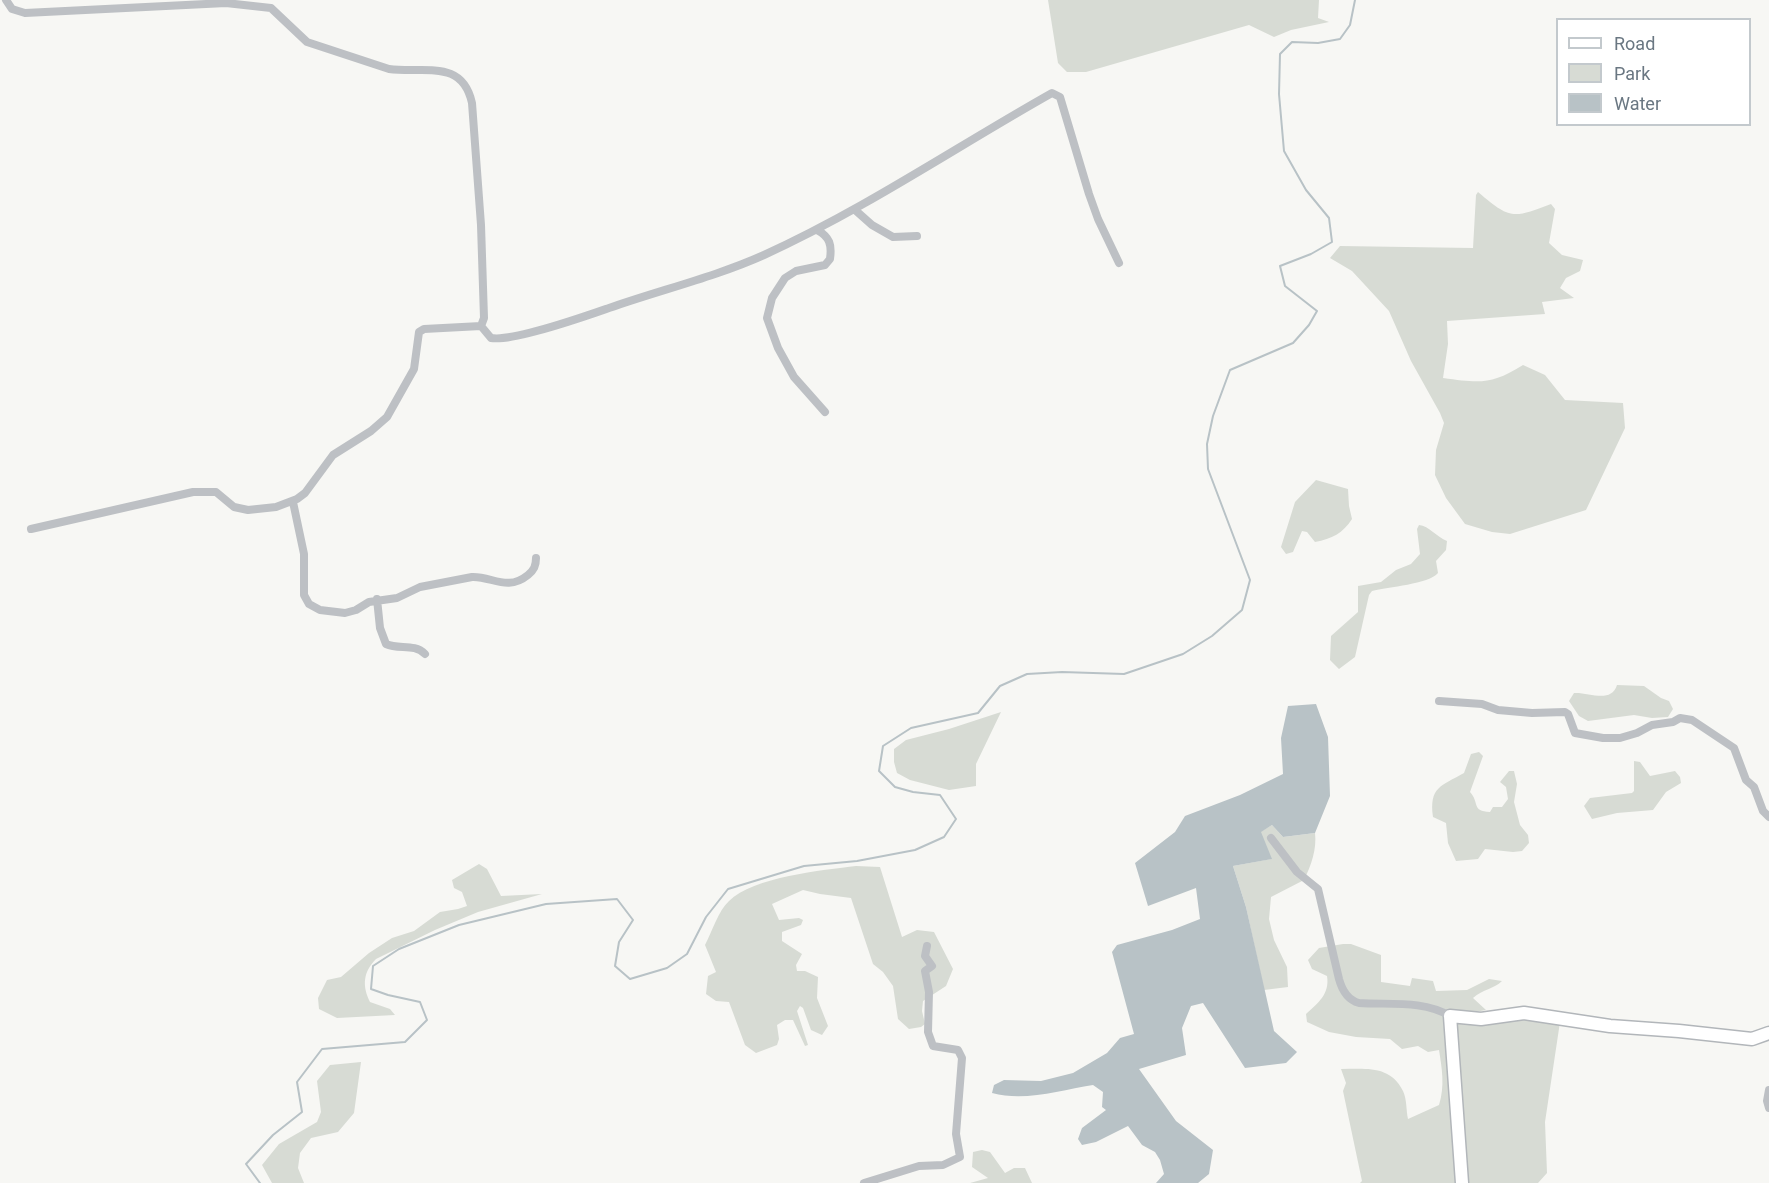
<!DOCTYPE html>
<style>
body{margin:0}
#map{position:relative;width:1769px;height:1183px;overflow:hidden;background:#f7f7f4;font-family:Roboto,sans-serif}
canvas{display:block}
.legend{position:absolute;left:1556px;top:18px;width:195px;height:108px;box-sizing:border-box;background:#fff;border:2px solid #c3c9cd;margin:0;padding:8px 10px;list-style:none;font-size:18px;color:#6a7782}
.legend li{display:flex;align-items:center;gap:12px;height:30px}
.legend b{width:30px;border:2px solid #c3c9cd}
</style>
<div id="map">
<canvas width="1769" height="1183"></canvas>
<ul class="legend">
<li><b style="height:8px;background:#fff"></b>Road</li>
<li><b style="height:16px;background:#d7dbd4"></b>Park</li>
<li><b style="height:16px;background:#b8c2c6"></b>Water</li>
</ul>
</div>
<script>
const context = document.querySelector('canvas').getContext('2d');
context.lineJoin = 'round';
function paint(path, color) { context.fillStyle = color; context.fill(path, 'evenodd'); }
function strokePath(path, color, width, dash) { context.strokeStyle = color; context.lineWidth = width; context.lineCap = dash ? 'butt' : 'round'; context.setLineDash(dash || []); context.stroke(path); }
paint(new Path2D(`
 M1048 0H1319L1318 18 1329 22 1291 30 1274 37 1249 25 1086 72H1067L1058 63Z
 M1478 192C1510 219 1512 219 1551 204L1555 209 1549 243 1562 255 1583 260 1580 271 1566 278 1560 288 1574 298 1542 302 1545 314 1447 321 1448 344 1443 378C1480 383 1491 385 1523 365L1545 375 1565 400 1623 403 1625 428 1586 510 1510 534 1492 532 1465 524 1446 498 1435 475 1436 450 1444 423 1440 413 1411 361 1389 311 1352 271 1330 258 1340 246 1473 248 1476 195Z
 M1316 480 1348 489 1349 506 1352 519C1343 533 1332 539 1315 542L1307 532 1302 531 1293 552 1286 554 1281 547 1295 502Z
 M1419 525C1429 526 1437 537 1447 541L1446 550 1436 561 1438 573C1429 584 1388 587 1372 591L1369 595 1355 657 1339 669 1330 660 1331 636 1358 612V586L1381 582 1396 570 1411 564 1420 554 1417 529Z
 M1617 685 1644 686 1661 698 1669 701 1673 709 1668 717 1652 718 1634 715 1588 721 1579 716 1569 701 1574 693C1589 692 1611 704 1617 685Z
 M1001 712 976 764V786L949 790 910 780 897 773 894 762V749L906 740 949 729Z
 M1479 752 1483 756 1470 792C1480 803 1471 811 1490 812L1493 807H1502L1508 799 1506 787 1500 782 1509 771H1514L1517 784 1514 802 1520 825 1528 835 1529 843 1522 851 1513 852 1485 849 1478 859 1456 861 1448 843 1446 823 1433 817C1429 787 1441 786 1464 773L1471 754Z
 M1634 761 1640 762 1650 776 1675 771 1680 777 1681 783 1666 792 1653 810 1617 813 1592 819 1584 806 1590 798 1632 793 1634 791Z
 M1272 825 1283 837 1315 833C1317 849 1311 866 1304 880L1271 897 1269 919 1274 940 1287 967 1288 987 1264 990 1246 907 1233 866 1271 859 1260 832Z
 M479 864 487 869 501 896 542 894 478 912 435 930 376 959C363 972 362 986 370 1002L390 1009 395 1015 337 1018 319 1009 318 998 327 980 341 977 369 953 392 938 414 931 440 912 458 909 467 906 462 892 454 888 452 880Z
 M856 866 880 867 902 937 917 930 934 932 953 969 946 986 923 1001 922 1011 925 1024 921 1027 909 1029 898 1019 893 986 883 972 873 964 851 898 820 894 803 890 772 904 779 920 799 918 803 920 801 925 782 932V941L802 954 796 965 797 971H805L818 977 817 998 828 1026 822 1035 811 1030 803 1008 800 1006 797 1011 808 1045 805 1046 793 1020H785L777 1025 779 1039 777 1045 756 1053 745 1045 729 1002 716 1001 706 994 708 976 716 972 705 945C712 932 718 911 729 901 753 877 823 870 856 866Z
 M1343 944H1351L1381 955V982L1410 986 1412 978 1433 981 1436 991 1467 990 1489 979 1502 981C1494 989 1483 989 1473 998L1486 1010 1475 1012 1455 1011 1444 1021 1457 1183H1360L1362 1181 1343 1091 1346 1083 1341 1069C1366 1069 1390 1065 1403 1091 1407 1099 1406 1111 1408 1119L1439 1105C1445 1086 1442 1069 1439 1050L1428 1052 1418 1046 1402 1049 1390 1039 1356 1037 1329 1032 1307 1022 1306 1014C1318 1003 1330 994 1327 976L1312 969 1308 960 1319 948Z
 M1513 1019 1560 1022 1545 1122 1547 1173 1538 1183H1465L1455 1021Z
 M361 1062 354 1113 338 1132 311 1138 300 1153 298 1168 304 1183H272L262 1165 279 1144 317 1122 321 1112 317 1081 330 1065Z
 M982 1150 990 1152 1005 1173 1014 1168H1025L1032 1183H970L988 1178 972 1167 973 1152Z`), '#d7dbd4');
paint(new Path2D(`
 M1316 704 1328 737 1330 796 1315 833 1283 837 1272 825 1261 832 1272 859 1233 866 1246 907 1274 1031 1297 1052 1286 1063 1245 1068 1203 1003 1191 1006 1182 1028 1186 1055 1139 1069 1176 1121 1213 1150 1209 1174 1198 1183H1156L1164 1174 1160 1160 1155 1152 1142 1145 1128 1126 1096 1142 1082 1145 1078 1139 1082 1128 1106 1110 1102 1107 1103 1092 1093 1085C1061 1090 1025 1102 992 1093L994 1085 1004 1080 1041 1081 1073 1073 1107 1053 1120 1038 1134 1034 1112 952 1117 945 1172 930 1200 919 1196 888 1148 906 1135 863 1175 832 1185 816 1240 795 1283 774 1281 738 1288 706Z`), '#b8c2c6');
strokePath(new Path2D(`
 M260 1183 246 1164 273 1135 302 1112 297 1082 322 1049 405 1042 427 1020 420 1002 388 995 371 989 373 966 399 949 459 925 546 904 617 899 633 920 619 942 615 966 630 979 667 968 687 954 706 917 728 889 804 866 857 861 915 850 944 837 956 819 940 795 913 792 895 787 879 771 883 746 911 728 978 713 1000 686 1027 674 1062 672 1124 674 1183 654 1212 636 1242 610 1250 580 1208 469 1207 444 1213 416 1230 370 1293 343 1309 325 1317 311 1285 286 1280 266 1311 254 1332 242 1329 218 1306 190 1284 151 1279 94 1280 54 1292 42 1318 43 1340 39 1350 25 1355 0`), '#b8c2c6', 2);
const secondary = new Path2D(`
 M1462 1183 1450 1016 1481 1019 1524 1013 1610 1026 1679 1031 1752 1039 1769 1033`);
strokePath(secondary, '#b2b6ba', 15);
strokePath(new Path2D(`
 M6 0 12 9 25 13 226 3 271 8 307 42 389 69C424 74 462 58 472 103L481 225 484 318 481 326
 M854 209 872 225 893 237 917 236
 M817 230C830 237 832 245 830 259L825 265 796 271 785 278 772 298 767 318 778 348 794 377 825 412
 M293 502 304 554V595L309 604 320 610 345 613 356 610 369 602 397 598 420 587 472 577C492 576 507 592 528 575 534 570 536 566 536 558
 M31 529 193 492H216L234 507 248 510 276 507 297 499 305 493 333 455 371 431 387 417 414 369 419 332 424 329 481 326 491 338C513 342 586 316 609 308 660 290 715 277 764 255 865 209 956 147 1052 93L1060 97 1089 194 1098 219 1119 263
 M377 599 380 628 386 644C399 650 414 643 425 654
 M1439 701 1482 704 1498 710 1532 713 1565 712 1568 714 1575 733 1603 738H1620L1637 733 1652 725 1673 722 1680 718 1692 720 1734 748 1746 780 1754 787 1763 811 1769 817
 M1271 838 1297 872 1318 889 1339 979C1342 990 1348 1000 1359 1003 1390 1005 1423 1000 1450 1016
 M1769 1090 1767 1101 1769 1108
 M864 1183 919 1166 943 1165 960 1157 956 1134 962 1058 958 1050 933 1046 928 1032 929 992 925 971 932 966 925 956 927 946`), '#bdc0c4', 8);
strokePath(secondary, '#fff', 12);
</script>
